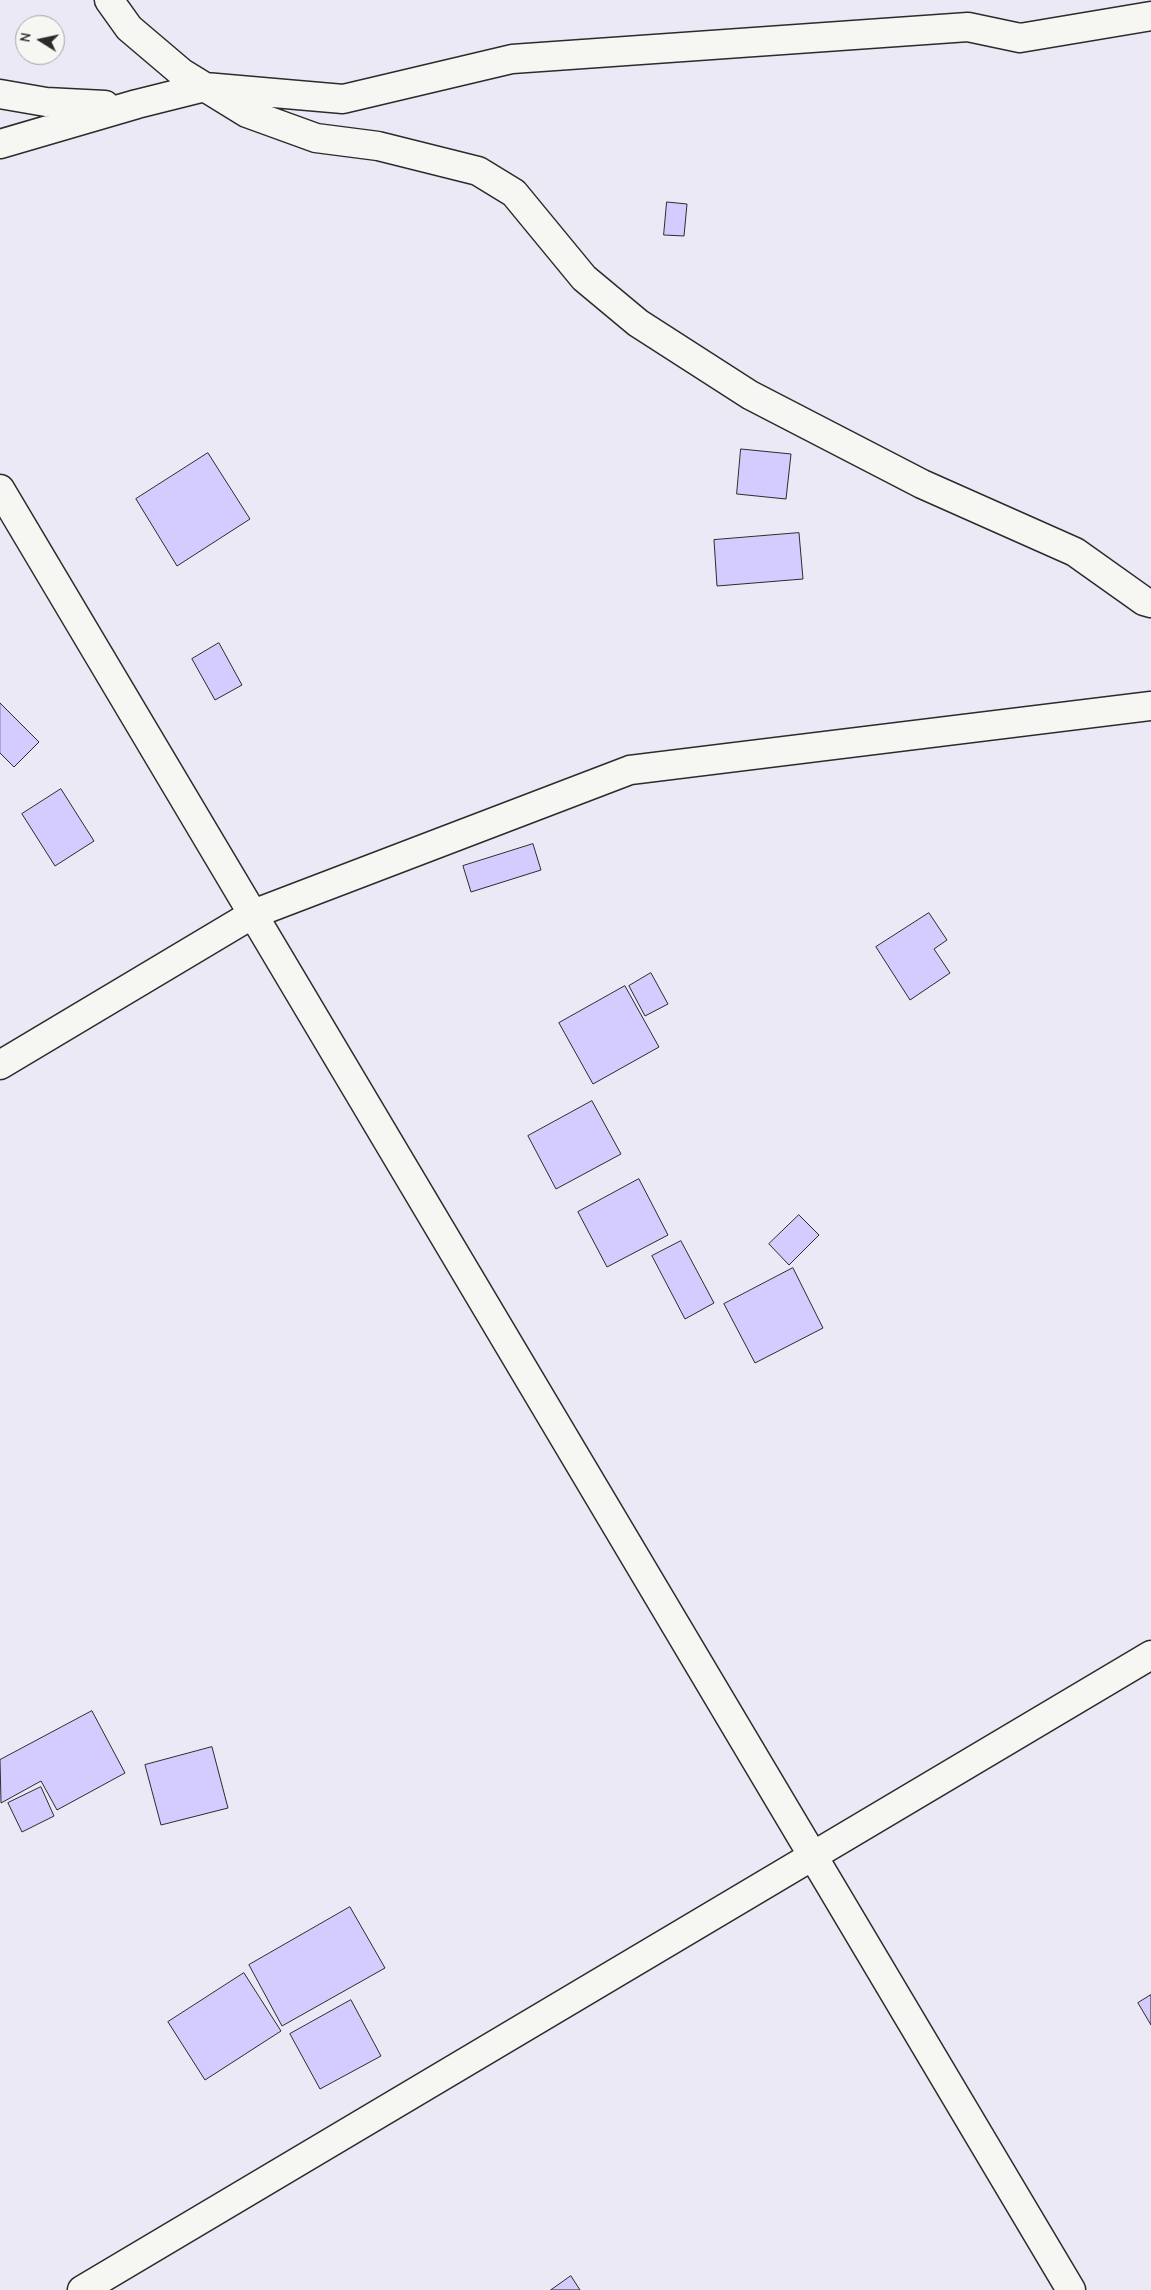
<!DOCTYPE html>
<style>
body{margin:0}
#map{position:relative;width:1151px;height:2290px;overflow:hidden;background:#ece9f6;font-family:"Comic Neue",sans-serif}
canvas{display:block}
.north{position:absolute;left:15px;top:15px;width:50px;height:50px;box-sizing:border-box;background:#f6f6f2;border:1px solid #a5a5a2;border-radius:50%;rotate:280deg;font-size:14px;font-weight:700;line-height:20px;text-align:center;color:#2b2b2b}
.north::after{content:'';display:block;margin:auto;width:18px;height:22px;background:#2b2b2b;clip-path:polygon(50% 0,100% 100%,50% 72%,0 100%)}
</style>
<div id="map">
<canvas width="1151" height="2290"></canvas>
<div class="north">N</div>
</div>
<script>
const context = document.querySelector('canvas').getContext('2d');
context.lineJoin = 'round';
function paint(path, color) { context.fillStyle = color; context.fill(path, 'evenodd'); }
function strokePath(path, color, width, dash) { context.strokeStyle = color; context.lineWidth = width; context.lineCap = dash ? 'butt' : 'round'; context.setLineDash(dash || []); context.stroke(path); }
const building = new Path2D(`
 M667 202 687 204 684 236 664 235Z
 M741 449 791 454 786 499 737 494Z
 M208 453 250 519 177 566 136 499Z
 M799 533 803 579 717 586 714 540Z
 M219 643 242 685 215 700 192 659Z
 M0 703 39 742 14 767 0 753Z
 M61 789 94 841 55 866 22 814Z
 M533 844 541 870 471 892 463 866Z
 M929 913 947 940 934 949 950 973 910 1000 876 947Z
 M651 973 668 1004 645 1016 629 986Z
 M625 986 659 1047 593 1084 559 1023Z
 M592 1101 621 1154 556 1189 528 1136Z
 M639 1179 668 1235 607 1267 578 1212Z
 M799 1215 819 1235 789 1265 769 1244Z
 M681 1241 714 1303 685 1319 652 1256Z
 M793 1268 823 1328 755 1363 724 1304Z
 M92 1711 125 1773 57 1810 41 1781 1 1803 0 1760Z
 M212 1747 228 1808 161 1825 145 1765Z
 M41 1787 54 1816 22 1832 8 1803Z
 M350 1907 385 1968 282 2026 249 1965Z
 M244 1973 281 2031 205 2080 168 2022Z
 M1151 1995V2025L1138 2003Z
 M351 2000 381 2056 320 2089 290 2034Z
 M571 2276 580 2290H551Z`);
paint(building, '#d4cbfe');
strokePath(building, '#2b2b2b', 1);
const street = new Path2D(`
 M109 0 129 28 182 73 247 113 316 138 378 146 478 171 514 193 584 278 638 323 750 395 922 484 1075 552 1144 601 1151 603
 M0 94 46 102 105 105
 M0 144 137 104 205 87 343 99 512 59 968 27 1020 38 1151 16
 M0 489 1071 2290
 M0 1065 253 914 630 770 1151 706
 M82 2290 1151 1655`);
strokePath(street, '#2b2b2b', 31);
strokePath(street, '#f6f6f2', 28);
</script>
